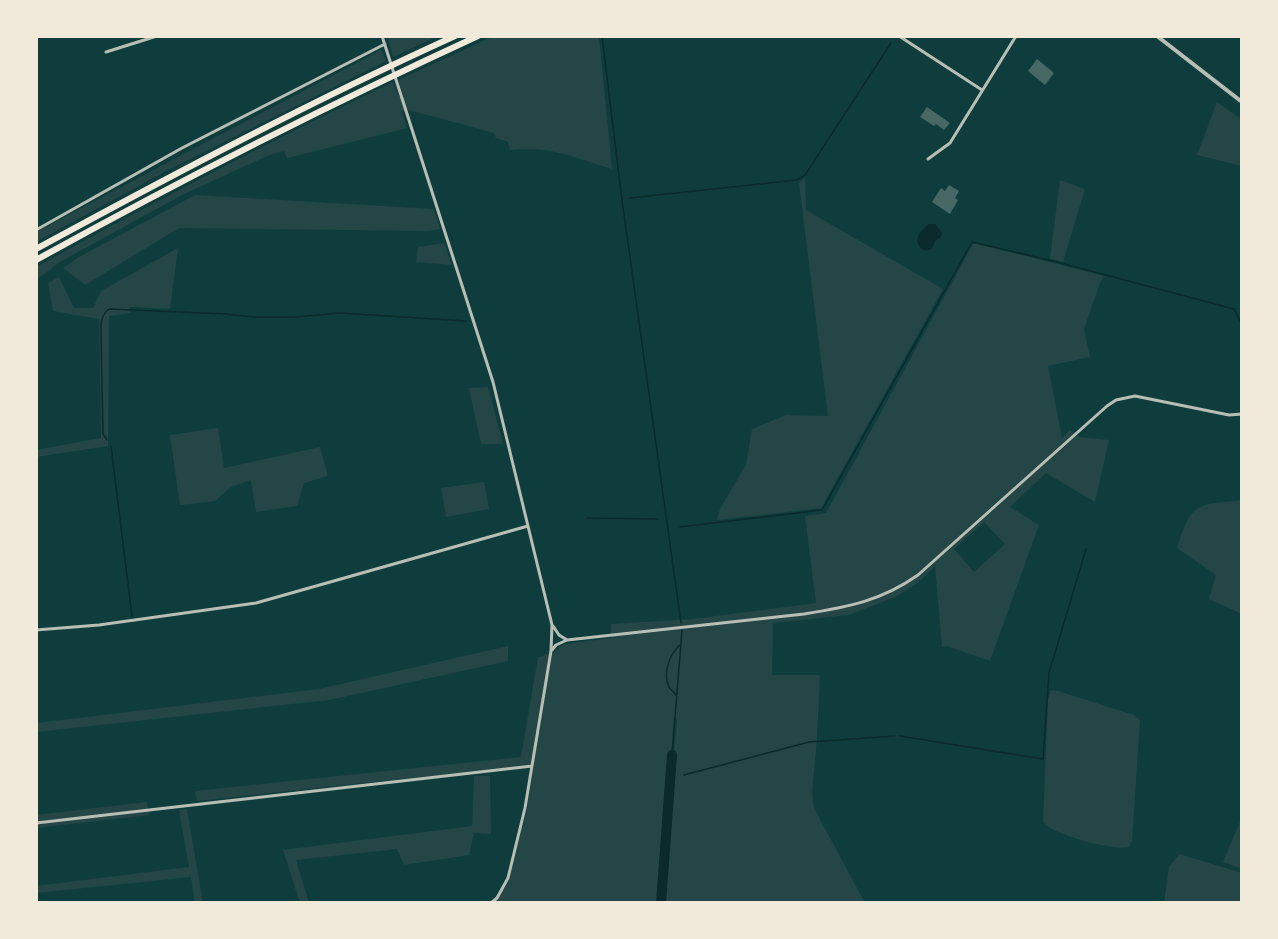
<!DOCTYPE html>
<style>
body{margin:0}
#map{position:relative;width:1278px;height:939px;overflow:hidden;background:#0f3d3e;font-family:"DM Sans",sans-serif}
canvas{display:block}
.frame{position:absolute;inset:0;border:38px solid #f1e9da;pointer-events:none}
</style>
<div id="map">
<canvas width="1278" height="939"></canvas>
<div class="frame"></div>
</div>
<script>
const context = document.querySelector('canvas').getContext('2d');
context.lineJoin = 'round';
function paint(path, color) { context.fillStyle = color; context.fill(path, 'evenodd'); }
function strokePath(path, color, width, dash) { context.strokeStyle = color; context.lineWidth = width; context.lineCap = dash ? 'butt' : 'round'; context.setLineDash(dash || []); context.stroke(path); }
paint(new Path2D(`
 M387 36H438L393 57Z
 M494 36H599L612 169C576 158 549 145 510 150L508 142 496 138 494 133 409 110 402 112 407 128 287 158 284 151 267 156 182 195 58 263 46 273 36 279V267C154 202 272 140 393 82L399 97H404L398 80Z
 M381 50 386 61 168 170 36 242V232Z
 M1217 102 1242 120V166L1197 155Z
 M805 178 806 210 943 289 821 508 717 520 720 509 746 465 752 429 786 415 828 416 799 183Z
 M1060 180 1085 189 1063 262 1050 258Z
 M195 195 434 209 440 229 428 231 179 228 85 285 63 268 79 257Z
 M444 243 452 265 416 262 418 247Z
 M973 244H978L1104 276 1100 283 1084 329 1090 357 1048 366 1062 438 1070 430 1079 437 1109 440 1095 502 1046 473 1010 507 1039 525 990 661 947 646 942 647 935 566 919 582 895 597 849 615 773 623 772 675H820L817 738 812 793 814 808 865 903H662L677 720 674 717 660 903H494L508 883 527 809 534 762 530 764 494 769 197 801 195 791 521 757 538 657 544 656 545 654H553L559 647 565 644 611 638V624L693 619 816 603 805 516 826 513ZM984 522 1005 544 974 572 954 549Z
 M178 248 170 309 130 307V313L109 316 108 446 36 457V450L101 438 99 319 53 311 48 283 59 277 74 308H93L101 291Z
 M488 387 503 444H481L469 388Z
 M218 428 224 468 320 447 328 476 304 483 297 506 256 512 251 480 231 487 215 501 180 505 170 435Z
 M484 482 489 509 446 517 441 488Z
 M1242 499V614L1209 599 1216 575 1177 548C1191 505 1194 504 1238 501Z
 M508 646V661L329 700 36 732V723L319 689Z
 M1051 690 1058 691 1134 715 1140 720 1132 841 1129 847C1114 851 1053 835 1043 822L1048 699Z
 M474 776H490L491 834 474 833 469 855 404 865 397 849 296 860 309 903H300L283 850 472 826Z
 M147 802 149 815 36 828V815Z
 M187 809 203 903H195L191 877 36 893V886L189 867 179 810Z
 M1242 817V869L1223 862Z
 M1179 854 1242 873V903H1164L1169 867Z`), '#244646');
paint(new Path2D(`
 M928 224H935L942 233 941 237 935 241 932 249C924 252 921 250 917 242L919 234Z`), '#0a2a2b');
strokePath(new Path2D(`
 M602 36 622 200 681 623
 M630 198 797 180 805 175 891 43
 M107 440 103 434 101 335C101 324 100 316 109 309L226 314 253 317H295L340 313 466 321
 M111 446 132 616
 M587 518 658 519
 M680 527 822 510 972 242 1053 261 1234 309 1242 325
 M676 695C674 692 671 690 669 687 662 673 670 653 681 644
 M900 736 1043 759 1049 673 1086 549
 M672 755 682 630
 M684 775 809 742 895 736`), '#0a2a2b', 1.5);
strokePath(new Path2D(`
 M661 903 672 755`), '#0a2a2b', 10);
paint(new Path2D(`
 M1037 59 1054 73 1045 85 1028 71Z
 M927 107 950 123 944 130 936 124 934 126 920 117Z
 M949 185 959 191 955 198 958 200 950 214 932 202 941 188 945 191Z`), '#486865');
strokePath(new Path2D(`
 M382 36 493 382 552 625 551 651 525 808 508 878 497 898 491 903
 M899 36 982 90
 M106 52 157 36
 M928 159 950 143 1016 36
 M36 230 182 148 385 44
 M553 626 559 635 567 640
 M36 630 99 625 256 603 528 526
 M552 650 556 645 567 640 804 614C848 607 881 601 918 575L1107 406 1116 400 1135 396 1229 415 1242 414
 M36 823 532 766`), '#b8beb3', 3);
strokePath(new Path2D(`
 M1157 36 1242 102`), '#b8beb3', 4);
strokePath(new Path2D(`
 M36 249C174 174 312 101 455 36
 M36 260C181 180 328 105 478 36`), '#f1e9da', 6);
</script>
